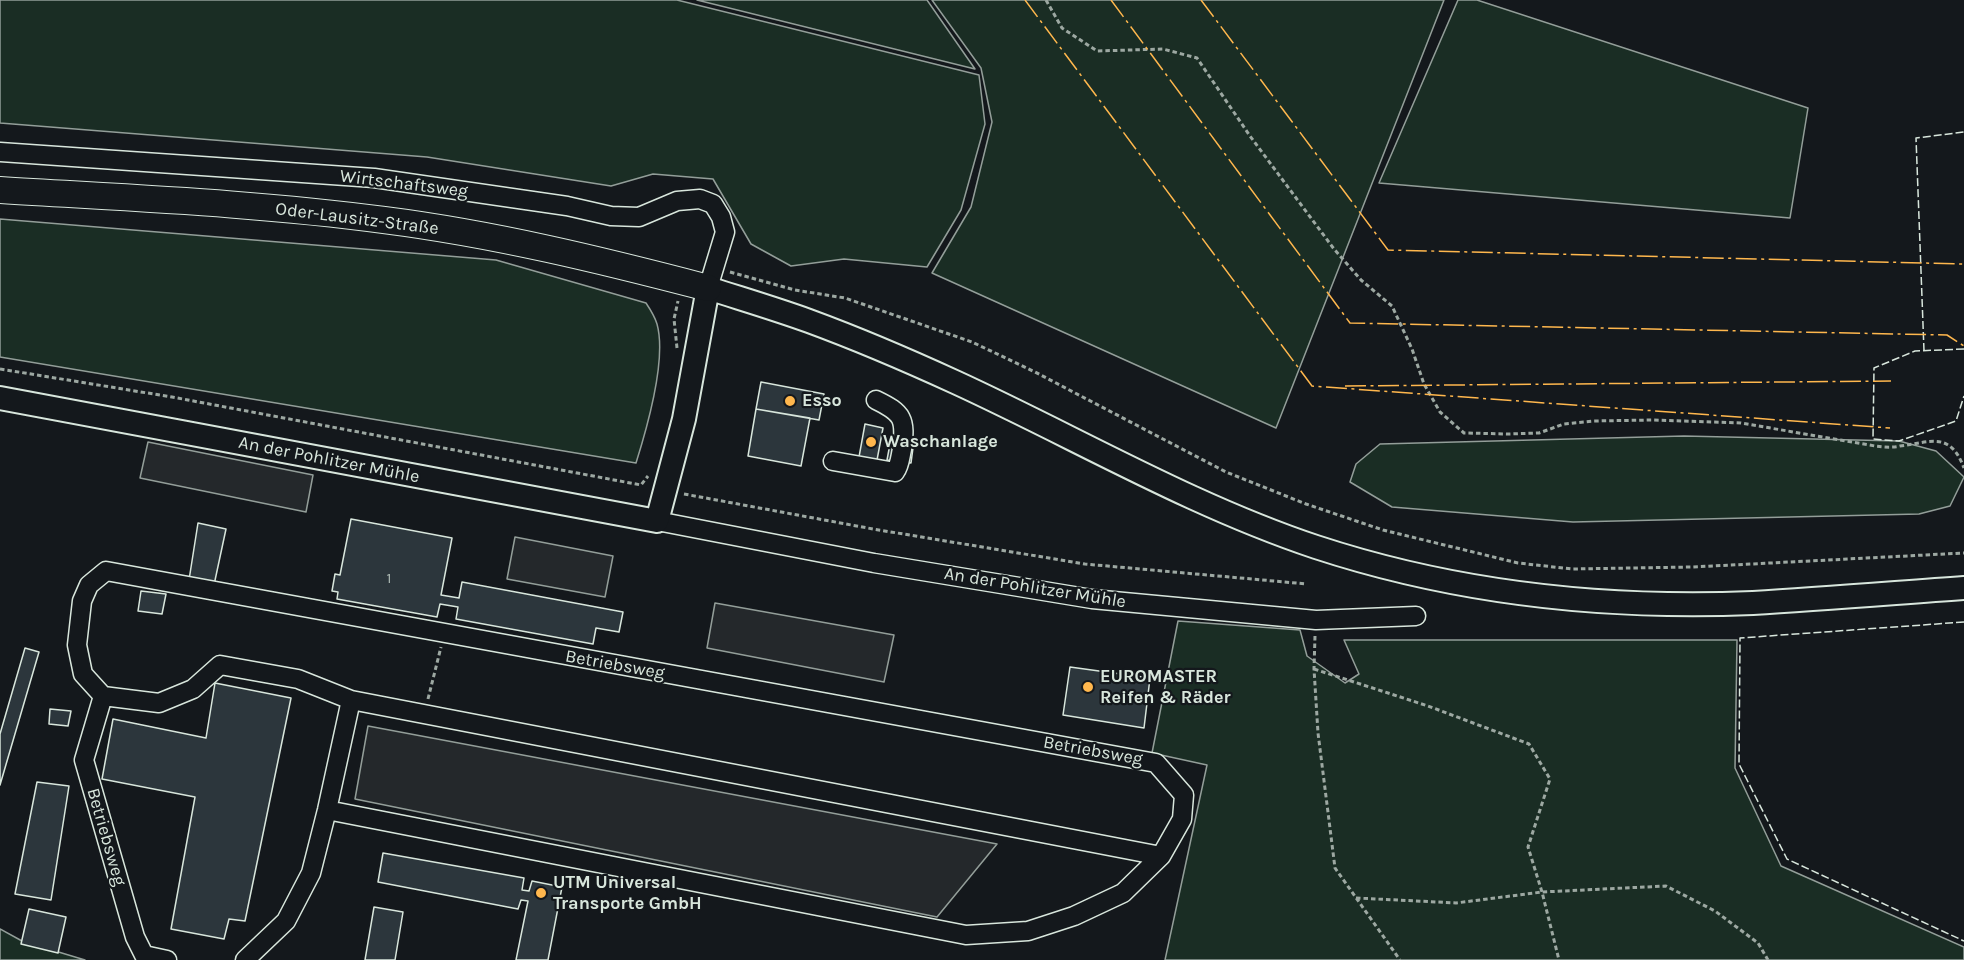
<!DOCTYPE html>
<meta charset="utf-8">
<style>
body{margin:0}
canvas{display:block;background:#14181c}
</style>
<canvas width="1964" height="960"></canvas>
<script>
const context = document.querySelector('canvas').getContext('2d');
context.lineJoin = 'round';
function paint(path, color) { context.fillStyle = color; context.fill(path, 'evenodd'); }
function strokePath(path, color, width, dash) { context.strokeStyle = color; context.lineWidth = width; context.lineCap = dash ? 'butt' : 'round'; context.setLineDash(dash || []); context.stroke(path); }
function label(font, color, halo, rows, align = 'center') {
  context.font = font + ' Karla,sans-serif'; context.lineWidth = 4.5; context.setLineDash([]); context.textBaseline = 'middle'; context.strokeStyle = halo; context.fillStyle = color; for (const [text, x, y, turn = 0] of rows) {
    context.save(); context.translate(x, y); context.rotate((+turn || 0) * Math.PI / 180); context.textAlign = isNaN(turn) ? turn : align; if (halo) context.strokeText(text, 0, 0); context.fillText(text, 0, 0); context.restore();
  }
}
const green = new Path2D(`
 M0 0H677L979 75 985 124 961 210 927 267 844 259 791 266 751 244 713 179 653 174 611 186 427 157 0 123Z
 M697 0H927L975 69Z
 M932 0H1444L1276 428 932 273 971 207 992 122 981 68Z
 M1458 0H1477L1808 108 1790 218 1379 183Z
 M0 219 496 260 646 303C650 309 655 317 657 324 667 360 647 428 636 463L0 357Z
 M1684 436 1899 441 1936 451 1964 477 1950 506 1919 514 1573 522 1392 507 1350 482 1356 464 1380 444Z
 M1178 621 1300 630 1307 656 1345 683 1359 674 1344 640H1737L1735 768 1781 866 1964 947V960H1165L1207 765 1152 753Z
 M0 929 22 941 85 960H0Z`);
paint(green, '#1a2d24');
strokePath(green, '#939e99', 1.5);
const parking = new Path2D(`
 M148 442 313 475 306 512 140 478Z
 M515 537 613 556 605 597 507 579Z
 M715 603 894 635 884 682 707 648Z
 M368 726 997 844 937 917 355 799Z`);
paint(parking, '#24282b');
strokePath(parking, '#939e99', 1.5);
const building = new Path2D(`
 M761 382 824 394 819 420 756 409Z
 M756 409 810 418 801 466 748 456Z
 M865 424 883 428 877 460 859 457Z
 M890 444 913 448 911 463 887 460Z
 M351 519 452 538 441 595 459 598 462 582 623 612 619 632 596 628 593 644 456 619 458 607 440 604 437 617 337 599 338 592 332 591 335 574 340 575Z
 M198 523 226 529 214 585 189 580Z
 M141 591 166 594 162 614 138 611Z
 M25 648 39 652 0 785V734Z
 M1070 667 1150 678 1144 728 1063 715Z
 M215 683 291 698 245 921 229 919 224 939 171 929 195 797 102 779 113 719 206 738Z
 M50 709 71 711 68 726 49 724Z
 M37 782 69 786 51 900 15 894Z
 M383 853 524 878 522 890 529 891 532 881 562 887 548 960H516L528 901 521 900 518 909 378 882Z
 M374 907 403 912 395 960H365Z
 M29 909 66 917 58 953 21 944Z`);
paint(building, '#2c363c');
strokePath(building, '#d8e6dc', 1.5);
const minor = new Path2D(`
 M0 152 374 178 567 206 611 216 639 217 677 201 700 199 713 204 721 217 725 232 708 288
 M833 461 895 472C900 465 900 458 902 449 906 419 903 413 876 400
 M657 521 874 563 1092 599 1316 620 1416 616
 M103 696 84 760 135 937 144 955 167 960
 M327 810 966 935 1028 931 1074 916 1123 893 1161 856 1182 819 1184 795 1156 763 106 571 89 585 82 601 77 645 83 674 103 696 159 703 193 689 220 665 298 679 351 700 1161 856
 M245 960 286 921 311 873 327 810 351 700`);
const major = new Path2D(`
 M0 398 657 521 684 419 708 288C742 299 776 309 809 321 858 339 907 360 955 382 1075 437 1190 505 1316 547 1456 593 1606 609 1753 603 1823 599 1894 593 1964 588`);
const highway = new Path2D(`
 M0 190C128 198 257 203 384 220 494 234 601 260 708 288`);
strokePath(minor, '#d8e6dc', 21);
strokePath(major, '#d8e6dc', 26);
strokePath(highway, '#d8e6dc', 28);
strokePath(new Path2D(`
 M1046 0 1062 28 1097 51 1163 49 1197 58 1250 136 1334 249 1361 280 1392 306 1412 349 1424 384 1440 412 1464 433 1508 434 1539 433 1564 424 1594 421 1652 420 1741 423 1875 446C1883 447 1892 448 1900 446 1931 442 1950 431 1964 468
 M730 272 795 290 845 298 972 342 1035 372 1226 472 1306 504 1383 530 1518 563 1572 569 1693 567 1964 553
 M677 348 674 319 678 301
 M0 369 172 397 641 485 648 476
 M684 494 873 529 1085 564 1307 584
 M1315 636 1314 669 1318 733 1335 868 1400 960
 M1314 669 1428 706 1529 744 1550 779 1528 847 1542 892 1559 960
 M428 699 441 647
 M1356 898 1456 903 1542 892 1666 886 1715 911 1758 943 1768 960`), '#9da8a2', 3, [4.5, 3]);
strokePath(minor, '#14181c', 18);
strokePath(major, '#14181c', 22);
strokePath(highway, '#14181c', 26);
strokePath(new Path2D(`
 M1964 349 1915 351 1874 368 1873 439 1899 441 1956 421 1964 396
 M1924 351 1916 138 1964 132
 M1964 622 1740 638 1739 764 1787 859 1964 941`), '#d8e6dc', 1.5, [8, 3]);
strokePath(new Path2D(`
 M1025 0 1312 386 1890 428
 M1111 0 1350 323 1947 335 1964 346
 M1201 0 1388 250 1964 264
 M1345 386 1891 381`), '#ffb74d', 1.5, [21, 4.5, 3, 4.5]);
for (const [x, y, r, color] of [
 [790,401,6,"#ffb74d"],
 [871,442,6,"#ffb74d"],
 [1088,687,6,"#ffb74d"],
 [541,893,6,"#ffb74d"]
]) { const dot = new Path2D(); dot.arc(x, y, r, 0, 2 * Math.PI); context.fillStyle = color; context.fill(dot); strokePath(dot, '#14181c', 2); }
label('15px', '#adbab4', null, [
 ["1",389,579]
]);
label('18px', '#d8e6dc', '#14181c', [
 ["Wirtschaftsweg",404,184,7],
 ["Oder-Lausitz-Straße",357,219,7],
 ["An der Pohlitzer Mühle",329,460,11],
 ["An der Pohlitzer Mühle",1035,588,9],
 ["Betriebsweg",615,665,10],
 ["Betriebsweg",1093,751,10],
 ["Betriebsweg",106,837,74]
]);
label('bold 18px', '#d8e6dc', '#14181c', [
 ["Esso",802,401],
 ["Waschanlage",883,442],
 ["EUROMASTER",1100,677],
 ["Reifen & Räder",1100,698],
 ["UTM Universal",553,883],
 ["Transporte GmbH",553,904]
], 'left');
</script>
